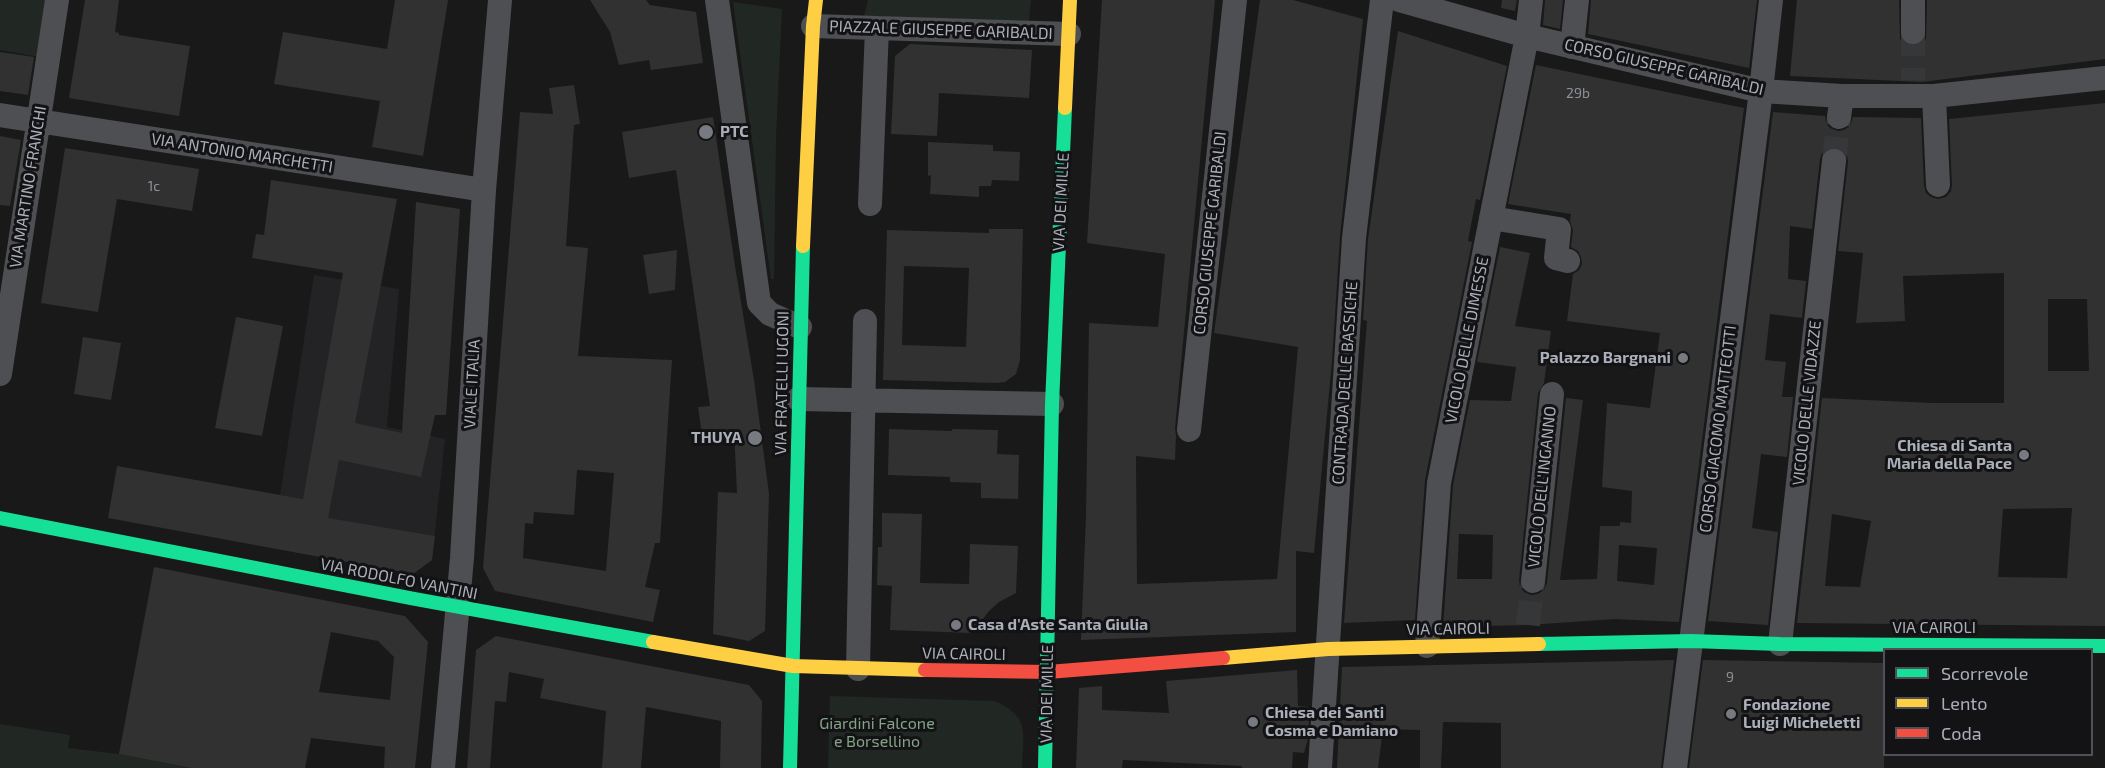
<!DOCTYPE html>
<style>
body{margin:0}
#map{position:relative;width:2105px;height:768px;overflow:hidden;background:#191919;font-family:"Exo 2",sans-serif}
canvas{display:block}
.legend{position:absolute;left:1883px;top:648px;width:210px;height:108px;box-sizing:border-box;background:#131315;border:2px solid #505157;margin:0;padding:8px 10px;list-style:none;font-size:18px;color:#abafb9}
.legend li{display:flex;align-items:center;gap:12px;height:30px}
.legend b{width:30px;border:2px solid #505157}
</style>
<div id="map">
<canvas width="2105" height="768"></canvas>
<ul class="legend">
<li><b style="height:8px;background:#16e098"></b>Scorrevole</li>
<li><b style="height:8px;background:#ffcf43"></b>Lento</li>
<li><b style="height:8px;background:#f24e42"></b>Coda</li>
</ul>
</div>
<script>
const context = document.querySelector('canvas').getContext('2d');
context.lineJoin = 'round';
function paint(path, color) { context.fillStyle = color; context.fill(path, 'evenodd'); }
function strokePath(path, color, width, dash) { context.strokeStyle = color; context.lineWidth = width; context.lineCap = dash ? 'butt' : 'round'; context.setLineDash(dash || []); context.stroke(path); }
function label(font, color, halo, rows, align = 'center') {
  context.font = font + ' "Exo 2",sans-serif'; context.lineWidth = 6; context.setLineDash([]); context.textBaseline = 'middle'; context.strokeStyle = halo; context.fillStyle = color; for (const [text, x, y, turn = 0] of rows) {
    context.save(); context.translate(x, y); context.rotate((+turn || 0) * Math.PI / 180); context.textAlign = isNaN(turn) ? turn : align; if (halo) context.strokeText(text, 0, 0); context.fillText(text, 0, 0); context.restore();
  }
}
paint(new Path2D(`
 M314 275 399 289 387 427 445 439 432 560 413 574 293 552 302 499 280 495Z`), '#232325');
paint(new Path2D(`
 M0 0H49L40 57 0 50Z
 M868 0H1031L1029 21 864 16Z
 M733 2 782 9 776 136 774 279H771Z
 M830 696 994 701C1031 716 1023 734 1022 768H828Z
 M0 724 70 735 68 748 119 754 191 768H0Z`), '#212823');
paint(new Path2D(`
 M85 0H119L115 32 119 33V35L190 46 179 116 69 98Z
 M395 0H448L423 156 372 147 380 101 274 84 283 32 387 49Z
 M590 0H646L650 5 696 12 703 63 651 70 649 60 619 65 610 32Z
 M1102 0H1215L1175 428 1176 436 1175 460 1136 456 1137 584 1277 579 1298 347 1214 333 1260 0H1293L1363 19 1340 236 1332 361 1314 553 1296 551V632L1081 640 1086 515 1089 323 1158 327 1165 254 1087 243Z
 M1502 0H1517L1515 11 1501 8Z
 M1545 0H1563L1560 29 1543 25Z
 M1591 0H1757L1749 68 1588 34Z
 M1797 0H1899L1900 39 1905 44 1912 46 1920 45 1926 39 1927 0H2105V59L1922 82 1790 76Z
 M1398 31 1507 66 1480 200 1476 199 1468 241 1472 242 1425 480 1415 620 1344 623 1367 321 1363 320 1368 239Z
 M910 44 1032 50 1029 98 939 93 937 136 891 134 895 56Z
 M0 52 34 57 28 95 0 91Z
 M1536 65 1744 108 1679 622 1615 619 1528 625 1443 627 1453 485 1470 400 1511 401 1516 367 1477 362 1500 247 1530 253 1515 326 1551 331 1544 383 1538 393 1519 580 1520 587 1524 592 1531 595 1538 594 1544 590 1547 583 1566 398 1583 400 1560 580 1597 579 1600 526H1620V522L1631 523 1632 491 1602 487 1607 403 1650 408 1660 333 1567 321 1573 274 1579 270 1582 264 1581 257 1578 251 1571 247 1573 230 1570 221 1571 214 1508 204ZM1459 534 1493 535 1492 579H1457ZM1619 545 1657 548 1654 585 1617 581Z
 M574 85 580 124 574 125 566 246 588 248 578 356 672 360 660 543H655L645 587 660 590 653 622 495 591 483 568 520 112 553 114 549 88ZM577 470 614 473 606 571 523 558 525 523 533 524 534 512 574 515Z
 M2105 103V626L1797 623 1822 398 1932 403H2004V273L1903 276 1905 321 1856 323 1863 253 1838 251 1848 162 1847 155 1843 150 1835 147 1828 148 1822 153 1820 159 1812 229 1790 226 1788 279 1806 281 1802 318 1770 314 1765 360 1786 362 1782 397H1793L1787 457 1761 454 1752 528 1778 532 1768 625 1708 621 1773 112 1825 116 1826 123 1830 128 1838 131 1844 130 1850 126 1853 117 1921 118 1924 186 1926 193 1931 197 1938 199 1946 197 1951 191 1952 185 1949 119ZM2048 299H2087L2089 371H2048ZM2072 508 2067 578 1998 577 2003 509ZM1832 514 1871 521 1860 587 1825 586Z
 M713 117 735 266 754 380 769 494 765 631 749 641 713 634 718 492 737 493 734 429 702 435 698 407 710 406 676 170 629 178 622 132Z
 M0 136 21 140 10 206 0 205Z
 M928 142 993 145V151L1020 152 1019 181 992 180 991 186H979V197L930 194 931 175 928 176Z
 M65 148 199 169 192 211 117 199 98 312 41 303Z
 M271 180 397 199 355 423 402 433 416 202 460 209 446 415H435L421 477 339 460 328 518 435 536 432 560 413 574 108 518 117 466 303 499 343 273 252 258 256 234 264 235Z
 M989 229H1023L1020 360 1016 374 1005 382 997 383 883 380 887 230 989 233ZM904 266 969 268 966 347 902 345Z
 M677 250 675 290 649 294 643 255Z
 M236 317 283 326 262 436 215 428Z
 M83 337 121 343 111 400 74 394Z
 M889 429 952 431V429L998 430 997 454 1019 455 1018 499 981 498V483L950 482V477L888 475Z
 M882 513 922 514 920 583 969 584 970 544 1018 546 1016 593 999 602 989 611 972 633 890 630 892 586 877 585 878 547H882Z
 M154 567 405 616 428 642 415 768H384L385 747 311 738 305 768H191L119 754ZM331 632 378 641 394 657 390 700 319 692Z
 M496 636 749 685 762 701 761 768H720L721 721 646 707 641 768H602L606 711 540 698 544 679 509 672 506 702 495 701 490 768H467L476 650Z
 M1674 660 1661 768H1501V723L1443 722 1441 768H1420V730L1383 729 1378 768H1337L1342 667Z
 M1703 660 1884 663V768H1689Z
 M1297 670 1298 706 1310 707 1308 738 1304 753 1293 752 1292 768H1242V766L1123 760 1122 768H1076L1079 688 1102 686V710L1169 713 1166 681Z`), '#313132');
strokePath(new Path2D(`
 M1913 32V80
 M1834 161 1839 117
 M1528 625 1533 581`), '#363739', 24, [24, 12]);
strokePath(new Path2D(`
 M717 0 759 303 770 314 800 327
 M1399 0 1527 36 1761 91 1842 96H1934L2105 78
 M1913 0V32
 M813 26 1069 34
 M1572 47 1577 0
 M1934 96 1938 185
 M0 115 484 190
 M1839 117 1842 96
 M870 204 877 28
 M1491 218 1559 229 1556 258 1568 261
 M0 374 57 0
 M798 399 1052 404
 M1189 430 1235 0
 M1533 581 1552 394
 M1780 644 1834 161
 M1427 646 1439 483 1527 36 1531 0
 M858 669 865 321
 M443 768 462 558 484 190 500 0
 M1320 768 1354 238 1382 0
 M1675 768 1761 91 1771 0`), '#4e4f52', 24);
strokePath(new Path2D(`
 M0 518 415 599 653 642
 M1539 644 1691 641 1780 644 2105 646
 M790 768 803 246
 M1045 768 1052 404 1065 108`), '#16e098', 14);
strokePath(new Path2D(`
 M1065 108 1070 0
 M803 246 813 26 816 0
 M653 642 793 666 925 670
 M1223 658 1328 649 1539 644`), '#ffcf43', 14);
strokePath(new Path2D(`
 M925 670 1048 672 1223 658`), '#f24e42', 14);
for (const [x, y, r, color] of [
 [706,132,8,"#787a81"],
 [1683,358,6,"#787a81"],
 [755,438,8,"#787a81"],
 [2024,455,6,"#787a81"],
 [956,625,6,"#787a81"],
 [1731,714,6,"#787a81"],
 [1253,722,6,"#787a81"]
]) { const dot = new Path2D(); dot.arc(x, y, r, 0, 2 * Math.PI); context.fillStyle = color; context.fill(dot); strokePath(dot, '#131315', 2); }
label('14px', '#8c9097', null, [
 ["29b",1578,93],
 ["1c",154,186],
 ["9",1730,677]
]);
label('16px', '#abafb9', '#131315', [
 ["PIAZZALE GIUSEPPE GARIBALDI",941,30,2],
 ["CORSO GIUSEPPE GARIBALDI",1664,67,13],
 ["VIA ANTONIO MARCHETTI",242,153,9],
 ["VIA MARTINO FRANCHI",28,187,-81],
 ["VIA DEI MILLE",1061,202,-87],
 ["CORSO GIUSEPPE GARIBALDI",1210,233,-84],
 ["VICOLO DELLE DIMESSE",1467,340,-79],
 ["VIA FRATELLI UGONI",782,383,-89],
 ["CONTRADA DELLE BASSICHE",1345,383,-86],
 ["VIALE ITALIA",472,384,-87],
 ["VICOLO DELLE VIDAZZE",1807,403,-84],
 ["CORSO GIACOMO MATTEOTTI",1718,429,-83],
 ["VICOLO DELL'INGANNO",1542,487,-84],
 ["VIA RODOLFO VANTINI",399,579,11],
 ["VIA CAIROLI",1934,628],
 ["VIA CAIROLI",1448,629,-1],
 ["VIA CAIROLI",964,654,1],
 ["VIA DEI MILLE",1047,694,-89]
]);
label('bold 16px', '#abafb9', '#131315', [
 ["PTC",720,132],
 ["Palazzo Bargnani",1671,358,"right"],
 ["THUYA",742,438,"right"],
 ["Chiesa di Santa",2012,446,"right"],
 ["Maria della Pace",2012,464,"right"],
 ["Casa d'Aste Santa Giulia",968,625],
 ["Fondazione",1743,705],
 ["Luigi Micheletti",1743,723],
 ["Chiesa dei Santi",1265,713],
 ["Cosma e Damiano",1265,731]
], 'left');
label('16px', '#84a387', '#131315', [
 ["Giardini Falcone",877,724],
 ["e Borsellino",877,742]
]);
</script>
